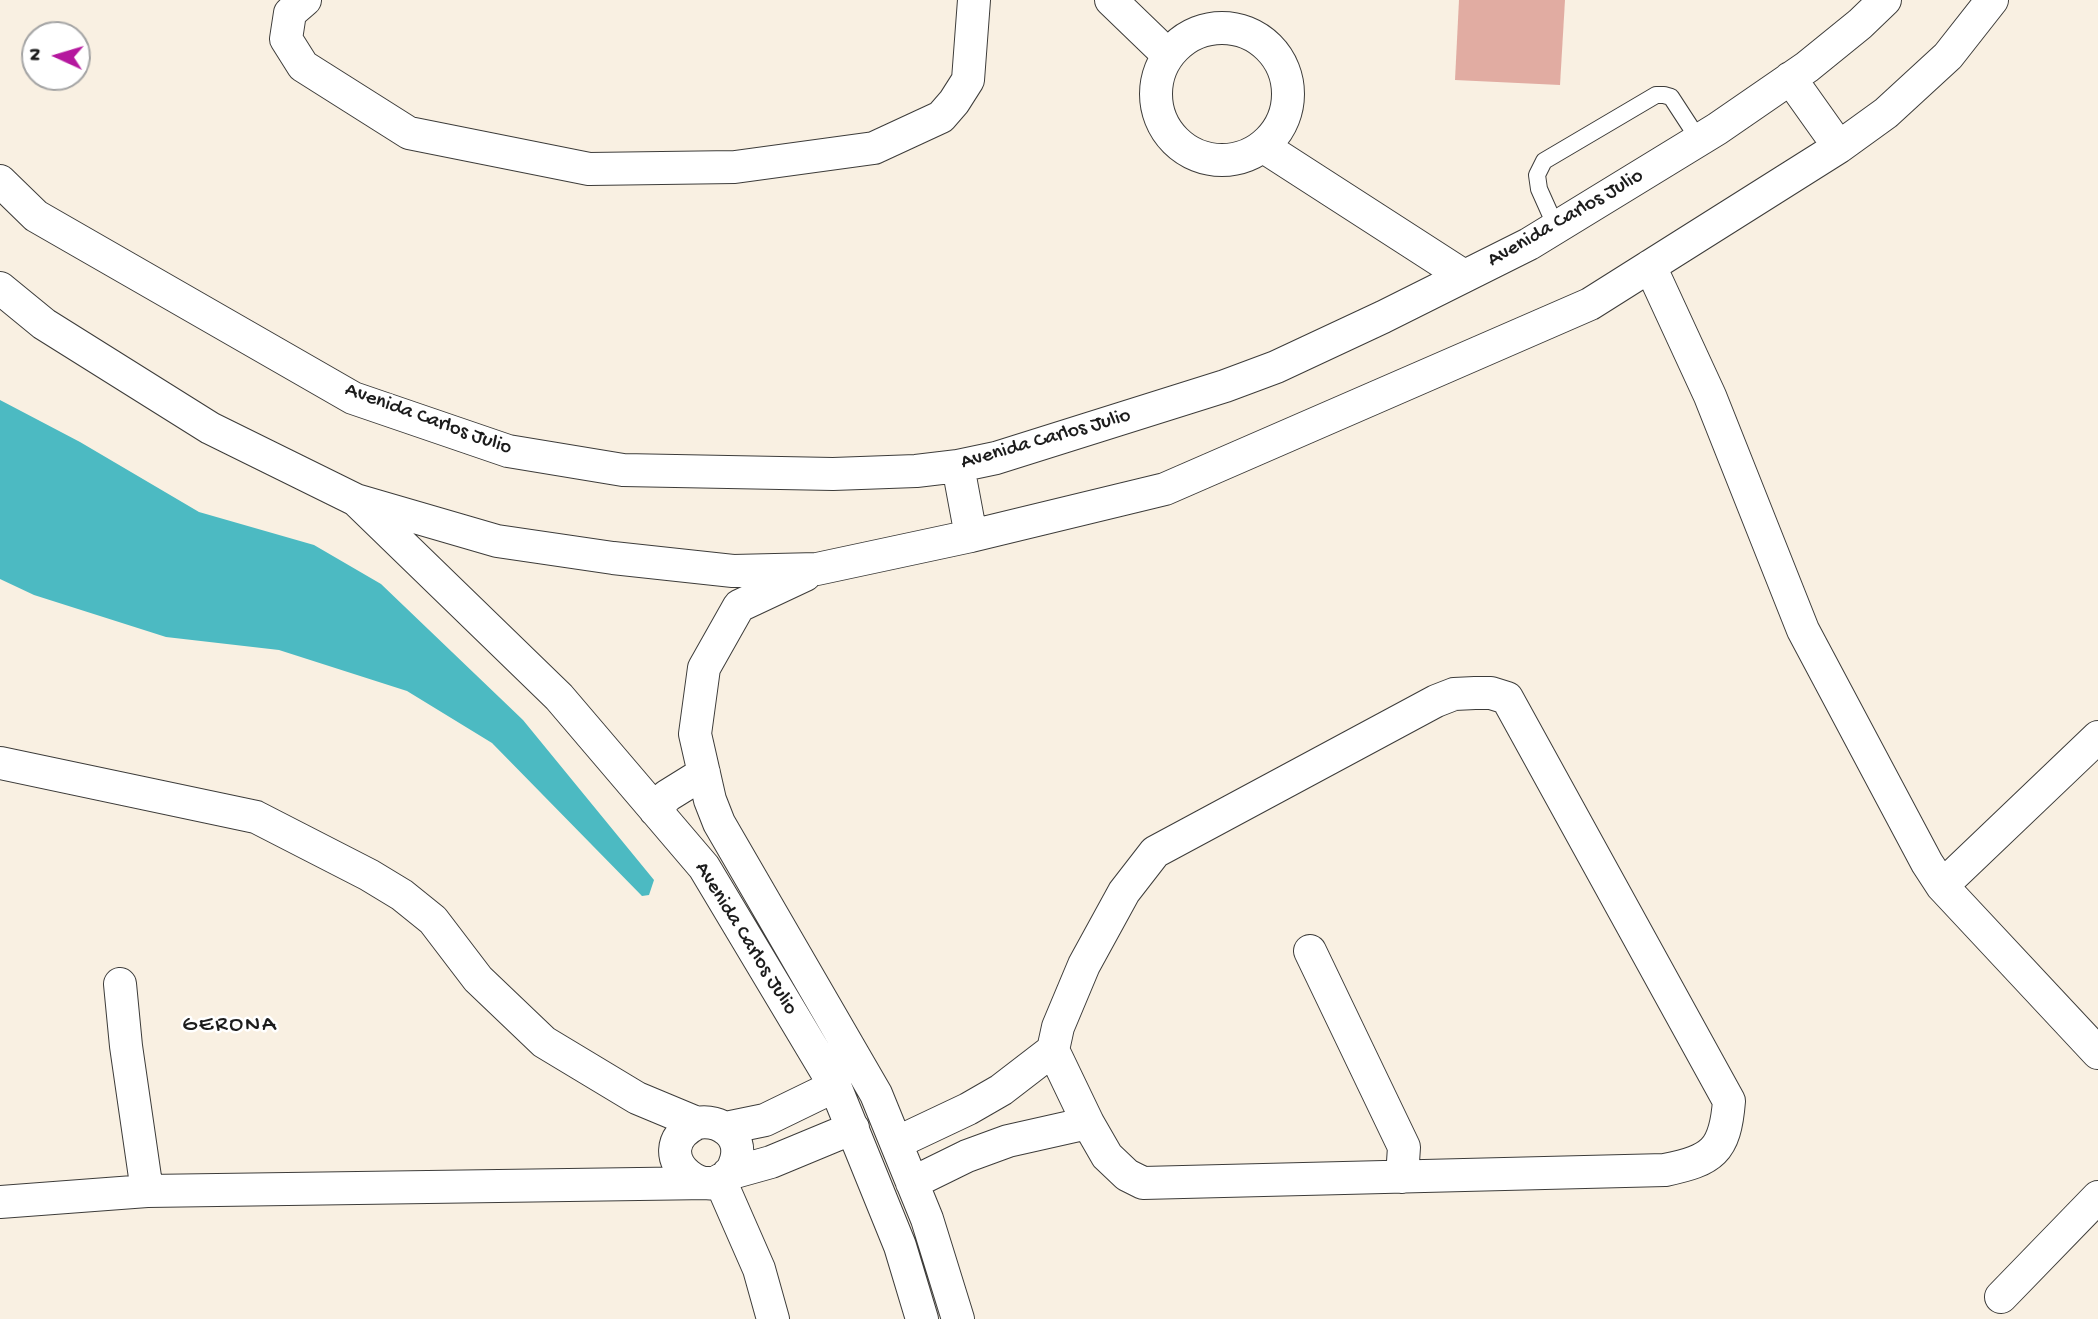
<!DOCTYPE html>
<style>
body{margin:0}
#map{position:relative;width:2098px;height:1319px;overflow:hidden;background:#f9f0e2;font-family:"Gochi Hand",sans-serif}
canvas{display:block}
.north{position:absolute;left:21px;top:21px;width:70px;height:70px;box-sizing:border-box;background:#fff;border:2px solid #a4a4a4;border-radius:50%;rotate:274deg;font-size:19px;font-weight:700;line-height:28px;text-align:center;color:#1c1c1c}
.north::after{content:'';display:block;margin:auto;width:24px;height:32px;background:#b5179e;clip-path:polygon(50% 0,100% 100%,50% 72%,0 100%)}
</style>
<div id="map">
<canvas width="2098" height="1319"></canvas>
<div class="north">N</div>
</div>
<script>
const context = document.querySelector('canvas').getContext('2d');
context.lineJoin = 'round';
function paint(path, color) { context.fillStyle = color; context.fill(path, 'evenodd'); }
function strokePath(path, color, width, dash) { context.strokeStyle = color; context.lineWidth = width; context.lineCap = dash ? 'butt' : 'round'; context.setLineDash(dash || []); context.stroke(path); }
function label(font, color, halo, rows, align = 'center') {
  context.font = font + ' "Gochi Hand",sans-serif'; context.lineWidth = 5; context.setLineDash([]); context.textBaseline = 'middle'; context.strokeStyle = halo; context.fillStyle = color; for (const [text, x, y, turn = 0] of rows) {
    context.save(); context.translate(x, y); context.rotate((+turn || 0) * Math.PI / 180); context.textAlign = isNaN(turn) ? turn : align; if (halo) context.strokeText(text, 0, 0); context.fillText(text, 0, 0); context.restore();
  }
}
paint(new Path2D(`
 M0 400 80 442 199 512 314 545 381 584 523 720 654 880 649 895 642 896 492 743 407 691 279 650 166 637 34 595 0 579Z`), '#4cbac2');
paint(new Path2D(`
 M1459 0H1565L1560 85 1455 80Z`), '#e1aca2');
const lane = new Path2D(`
 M1556 227 1539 189 1537 175 1544 161 1656 95H1664L1671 97 1699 140`);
const street = new Path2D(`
 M305 0 290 13 286 39 303 66 409 133 589 169 735 167 874 148 941 117 954 102 968 80 974 0
 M1111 0 1168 55
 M1156 94a66 66 0 1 1 132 0a66 66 0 1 1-132 0Z
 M1790 78 1839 147
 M1264 147 1464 276
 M0 181 36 216 353 398 508 451 623 470 833 474 916 471 958 466 996 458 1225 386 1276 367 1383 317 1529 244 1717 129 1807 67 1860 24 1885 0
 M1650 266 1710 396 1803 630 1927 863 1942 886 2098 1053
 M0 288 44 324 210 428 356 500 559 697 704 867 835 1086 900 1246 922 1319
 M958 466 971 536
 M356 500 497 541 613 558 733 571 817 569 971 536 1165 489 1590 304 1839 147 1886 113 1948 56 1992 0
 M805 575 739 606 704 668 695 734 710 800 719 823 876 1094 927 1219 958 1319
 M1475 693H1491L1507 698 1729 1101C1725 1152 1712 1160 1665 1170L1143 1183 1127 1175 1107 1156 1088 1123 1053 1050 1058 1027 1084 965 1124 892 1155 852 1436 701 1454 694Z
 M0 763 256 817 369 875 402 895 433 920 478 979 544 1042 637 1098 697 1123C720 1119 743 1135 736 1160 720 1218 636 1154 697 1123
 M655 810 667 796 704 773
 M1942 886 2098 737
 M1310 951 1404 1147 1402 1177
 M120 984 126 1046 147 1191
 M726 1128 765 1120 835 1086
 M896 1143 968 1109 1001 1090 1053 1050
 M728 1174 771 1162 853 1128
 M720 1180 759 1269 773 1319
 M912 1183 967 1156 1008 1141 1088 1123
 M0 1202 147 1191 709 1183
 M2001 1297 2098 1197`);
strokePath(lane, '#3d3c3a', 18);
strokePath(street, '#3d3c3a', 34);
strokePath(lane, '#fff', 16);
strokePath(street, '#fff', 32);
label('21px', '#1c1c1c', '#fff', [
 ["Avenida Carlos Julio",1566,219,-30],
 ["Avenida Carlos Julio",428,420,20],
 ["Avenida Carlos Julio",1046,440,-16],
 ["Avenida Carlos Julio",745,939,58]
]);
context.letterSpacing = '2px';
label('23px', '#1c1c1c', '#fff', [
 ["GERONA",230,1026]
]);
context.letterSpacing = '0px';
</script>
